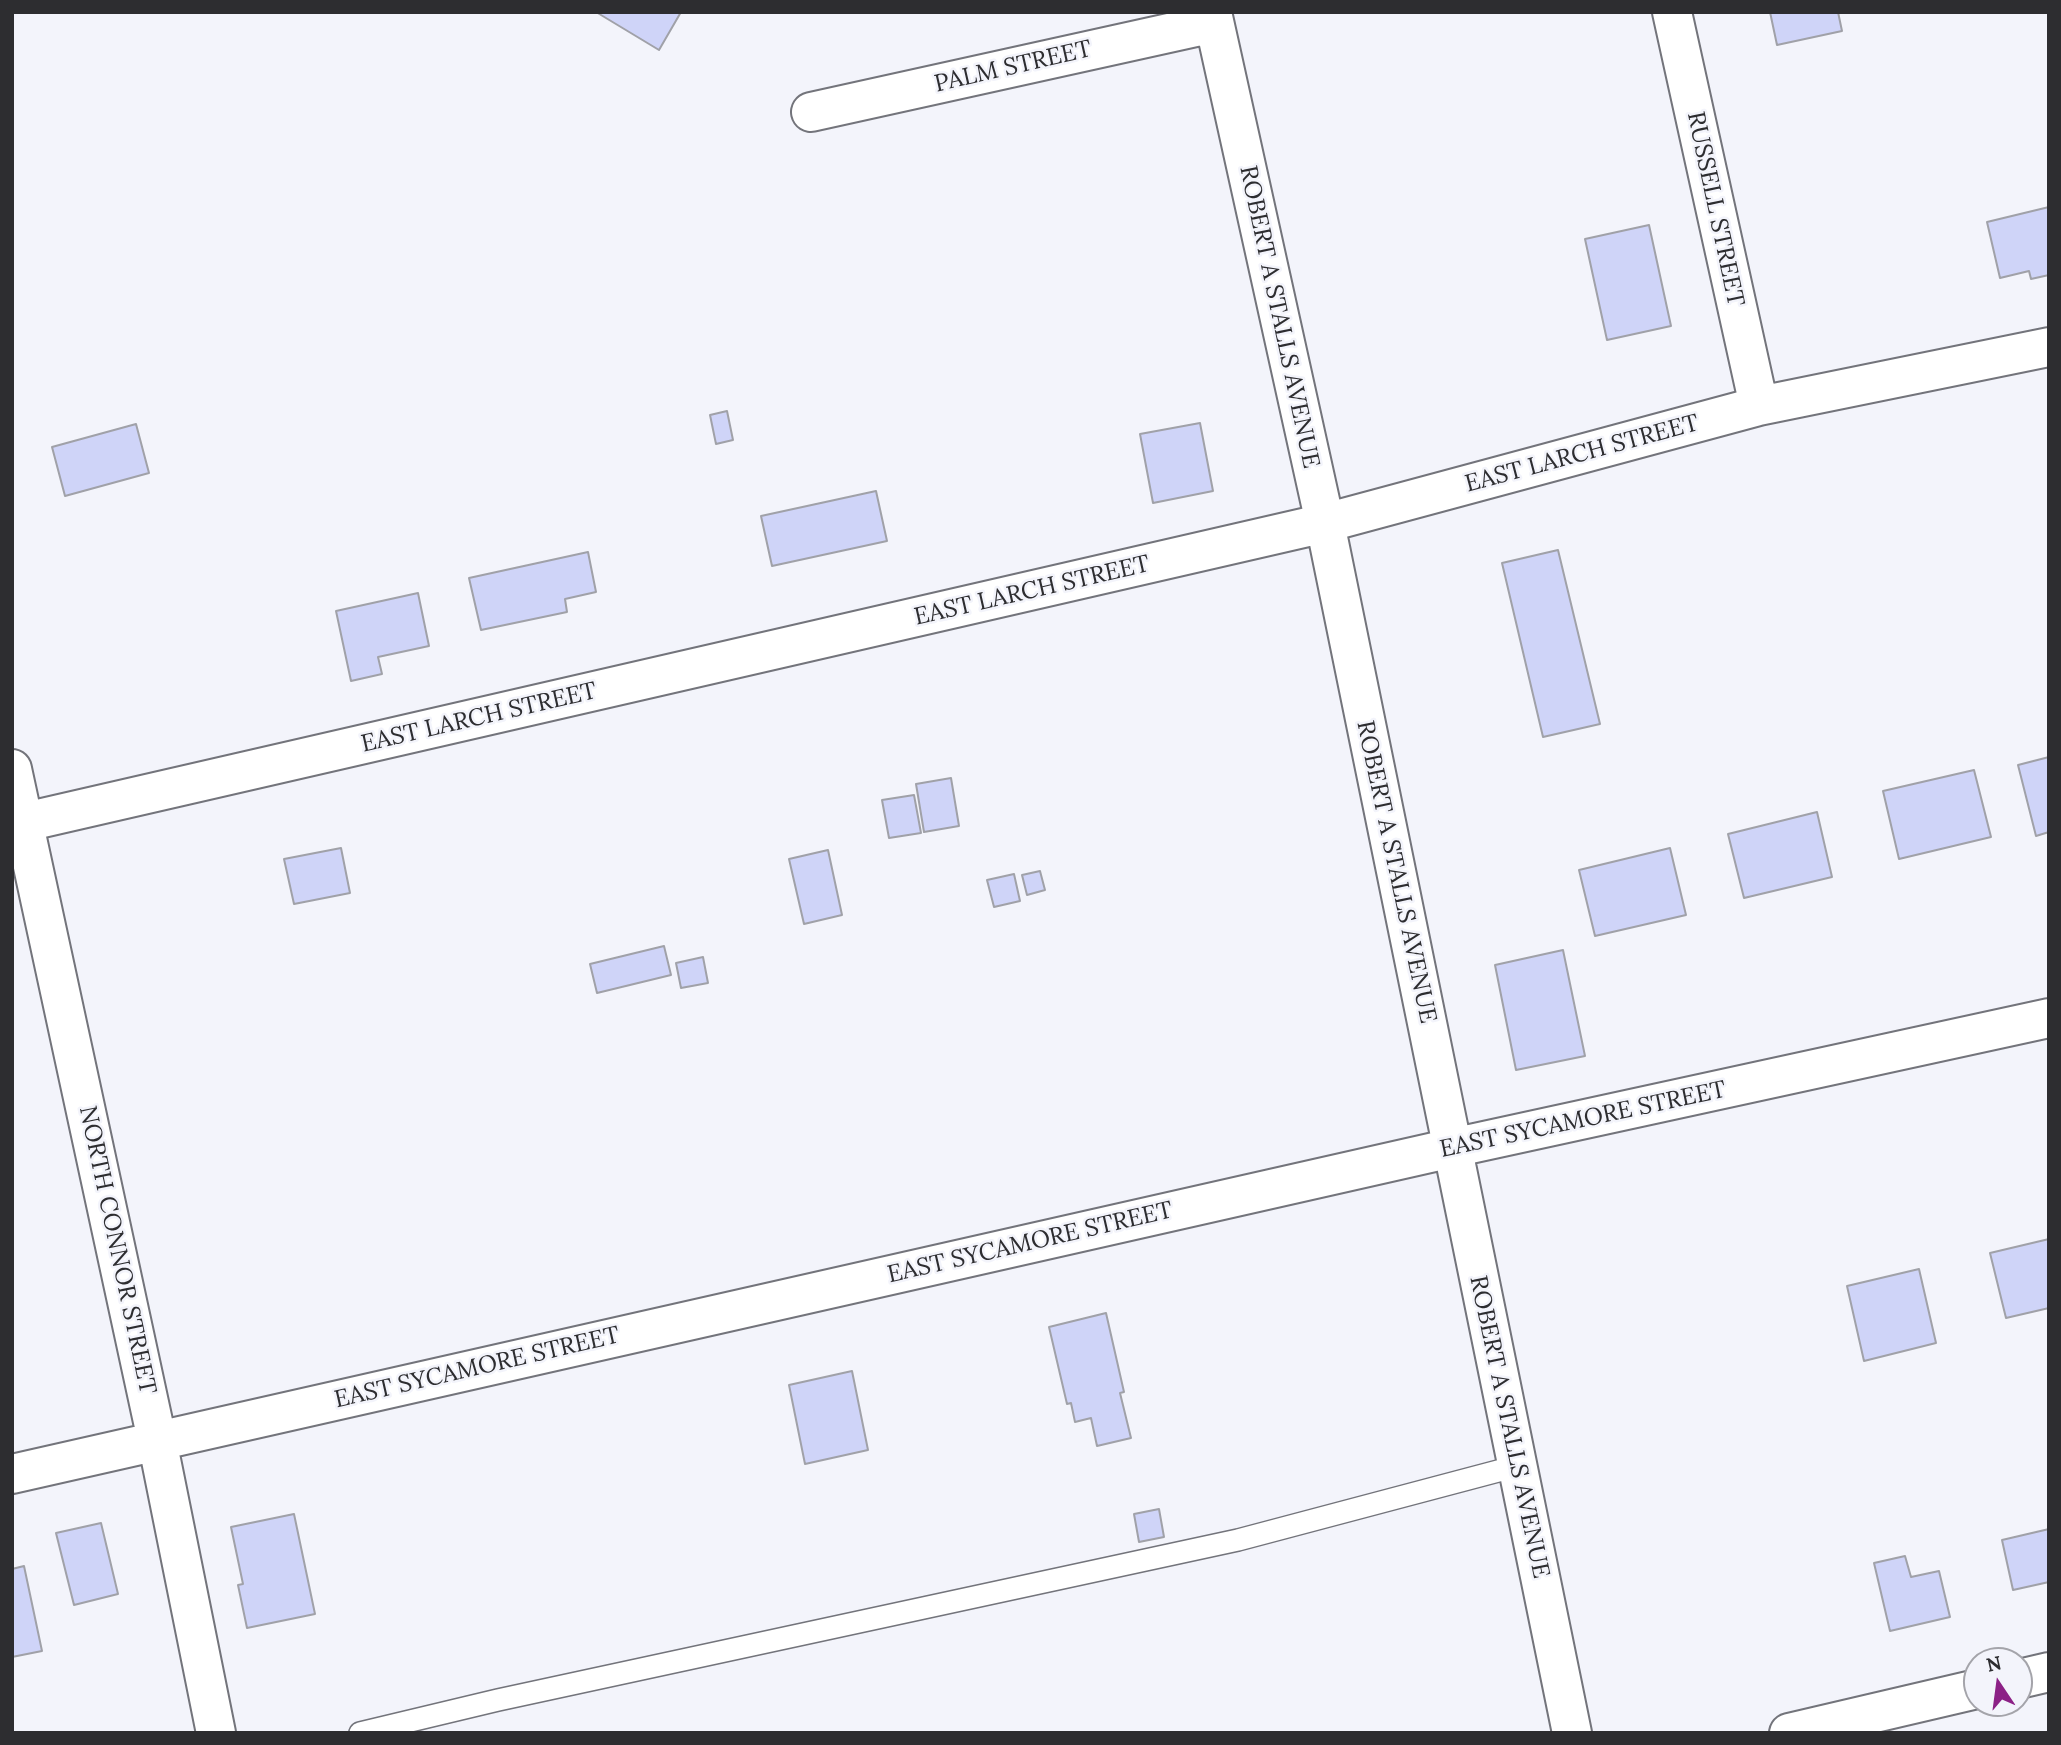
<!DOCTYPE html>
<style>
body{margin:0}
#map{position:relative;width:2061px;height:1745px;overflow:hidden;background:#f3f4fb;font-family:Lora,serif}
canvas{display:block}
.frame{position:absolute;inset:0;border:14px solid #2d2d30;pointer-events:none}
.north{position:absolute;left:1963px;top:1647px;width:70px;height:70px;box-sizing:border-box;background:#f3f4fb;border:2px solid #a4a4aa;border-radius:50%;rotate:347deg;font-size:19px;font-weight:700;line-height:28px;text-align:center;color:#2d2d30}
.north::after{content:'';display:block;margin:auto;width:24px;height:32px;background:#8c2186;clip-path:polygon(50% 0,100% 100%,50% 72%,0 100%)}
</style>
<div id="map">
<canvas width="2061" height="1745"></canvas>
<div class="frame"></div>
<div class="north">N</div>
</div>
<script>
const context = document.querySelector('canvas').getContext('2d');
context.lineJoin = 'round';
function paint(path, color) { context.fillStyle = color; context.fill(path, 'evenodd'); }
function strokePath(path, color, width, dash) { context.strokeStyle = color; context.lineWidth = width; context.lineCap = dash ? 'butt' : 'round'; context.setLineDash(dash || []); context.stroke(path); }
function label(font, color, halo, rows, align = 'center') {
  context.font = font + ' Lora,serif'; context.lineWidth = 5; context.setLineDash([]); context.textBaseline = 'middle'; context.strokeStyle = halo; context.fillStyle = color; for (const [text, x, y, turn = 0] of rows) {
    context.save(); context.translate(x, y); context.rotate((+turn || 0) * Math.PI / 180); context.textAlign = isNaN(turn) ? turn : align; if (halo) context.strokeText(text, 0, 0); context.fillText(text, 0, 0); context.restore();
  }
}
const building = new Path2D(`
 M596 12H681L659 50Z
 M1770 12H1838L1842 31 1777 45Z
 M2049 207V275L2031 279 2029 271 2000 278 1987 222Z
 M1649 225 1671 326 1607 340 1585 239Z
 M727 411 733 440 716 444 710 415Z
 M1200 423 1213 491 1153 503 1140 434Z
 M136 424 149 473 65 496 52 447Z
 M876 491 887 541 772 566 761 516Z
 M1558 550 1600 724 1543 737 1502 563Z
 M588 552 596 592 565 599 567 612 481 630 469 578Z
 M418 593 429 646 378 657 382 674 351 681 336 611Z
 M2049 757V832L2036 836 2018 765Z
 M1974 770 1991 837 1899 859 1883 791Z
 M951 778 959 826 924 832 916 784Z
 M914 795 921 833 889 838 882 800Z
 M1817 812 1832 877 1744 898 1728 834Z
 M341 848 350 893 294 904 284 859Z
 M1670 848 1686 915 1595 936 1579 870Z
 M828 850 842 915 804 924 789 859Z
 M1040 871 1045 890 1027 895 1022 875Z
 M1014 874 1020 901 994 907 987 880Z
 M664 946 671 975 597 993 590 964Z
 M1563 950 1585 1056 1516 1070 1495 965Z
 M703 957 708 983 681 988 676 963Z
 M2049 1239V1308L2006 1318 1990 1253Z
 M1919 1269 1936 1343 1864 1361 1847 1286Z
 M1106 1313 1124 1392 1120 1393 1131 1438 1097 1446 1091 1418 1075 1422 1071 1403 1067 1404 1049 1327Z
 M852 1371 868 1450 805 1464 789 1385Z
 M1159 1509 1164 1537 1139 1542 1134 1514Z
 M294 1514 315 1614 247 1628 238 1585 243 1584 231 1527Z
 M101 1523 118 1594 74 1605 56 1533Z
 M2049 1529V1582L2013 1590 2002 1540Z
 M1905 1556 1911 1577 1939 1571 1950 1617 1890 1631 1874 1563Z
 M24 1566 42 1651 12 1657V1569Z`);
paint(building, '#cfd4f8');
strokePath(building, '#a0a1a8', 2);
const service = new Path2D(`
 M360 1733 498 1700 1238 1540 1517 1466`);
const minor = new Path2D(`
 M1212 12 1325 523 1572 1733
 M1672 12 1759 406
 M811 112 1214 23
 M12 769 157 1440 216 1733
 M12 825 1325 523 1759 406 2049 347
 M12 1474 1452 1148 2049 1018
 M2019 1679 2049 1672
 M1789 1733 1977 1689`);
strokePath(service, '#73747b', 24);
strokePath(minor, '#73747b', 42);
strokePath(service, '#fff', 21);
strokePath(minor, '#fff', 38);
label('24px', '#2d2d30', '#f3f4fb', [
 ["PALM STREET",1013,67,-13],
 ["RUSSELL STREET",1715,209,78],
 ["ROBERT A STALLS AVENUE",1279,317,78],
 ["EAST LARCH STREET",1582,454,-15],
 ["EAST LARCH STREET",1032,591,-13],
 ["EAST LARCH STREET",479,718,-13],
 ["ROBERT A STALLS AVENUE",1396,872,78],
 ["EAST SYCAMORE STREET",1583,1120,-12],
 ["EAST SYCAMORE STREET",1030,1243,-13],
 ["NORTH CONNOR STREET",117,1250,78],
 ["EAST SYCAMORE STREET",477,1368,-13],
 ["ROBERT A STALLS AVENUE",1509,1427,78]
]);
</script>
